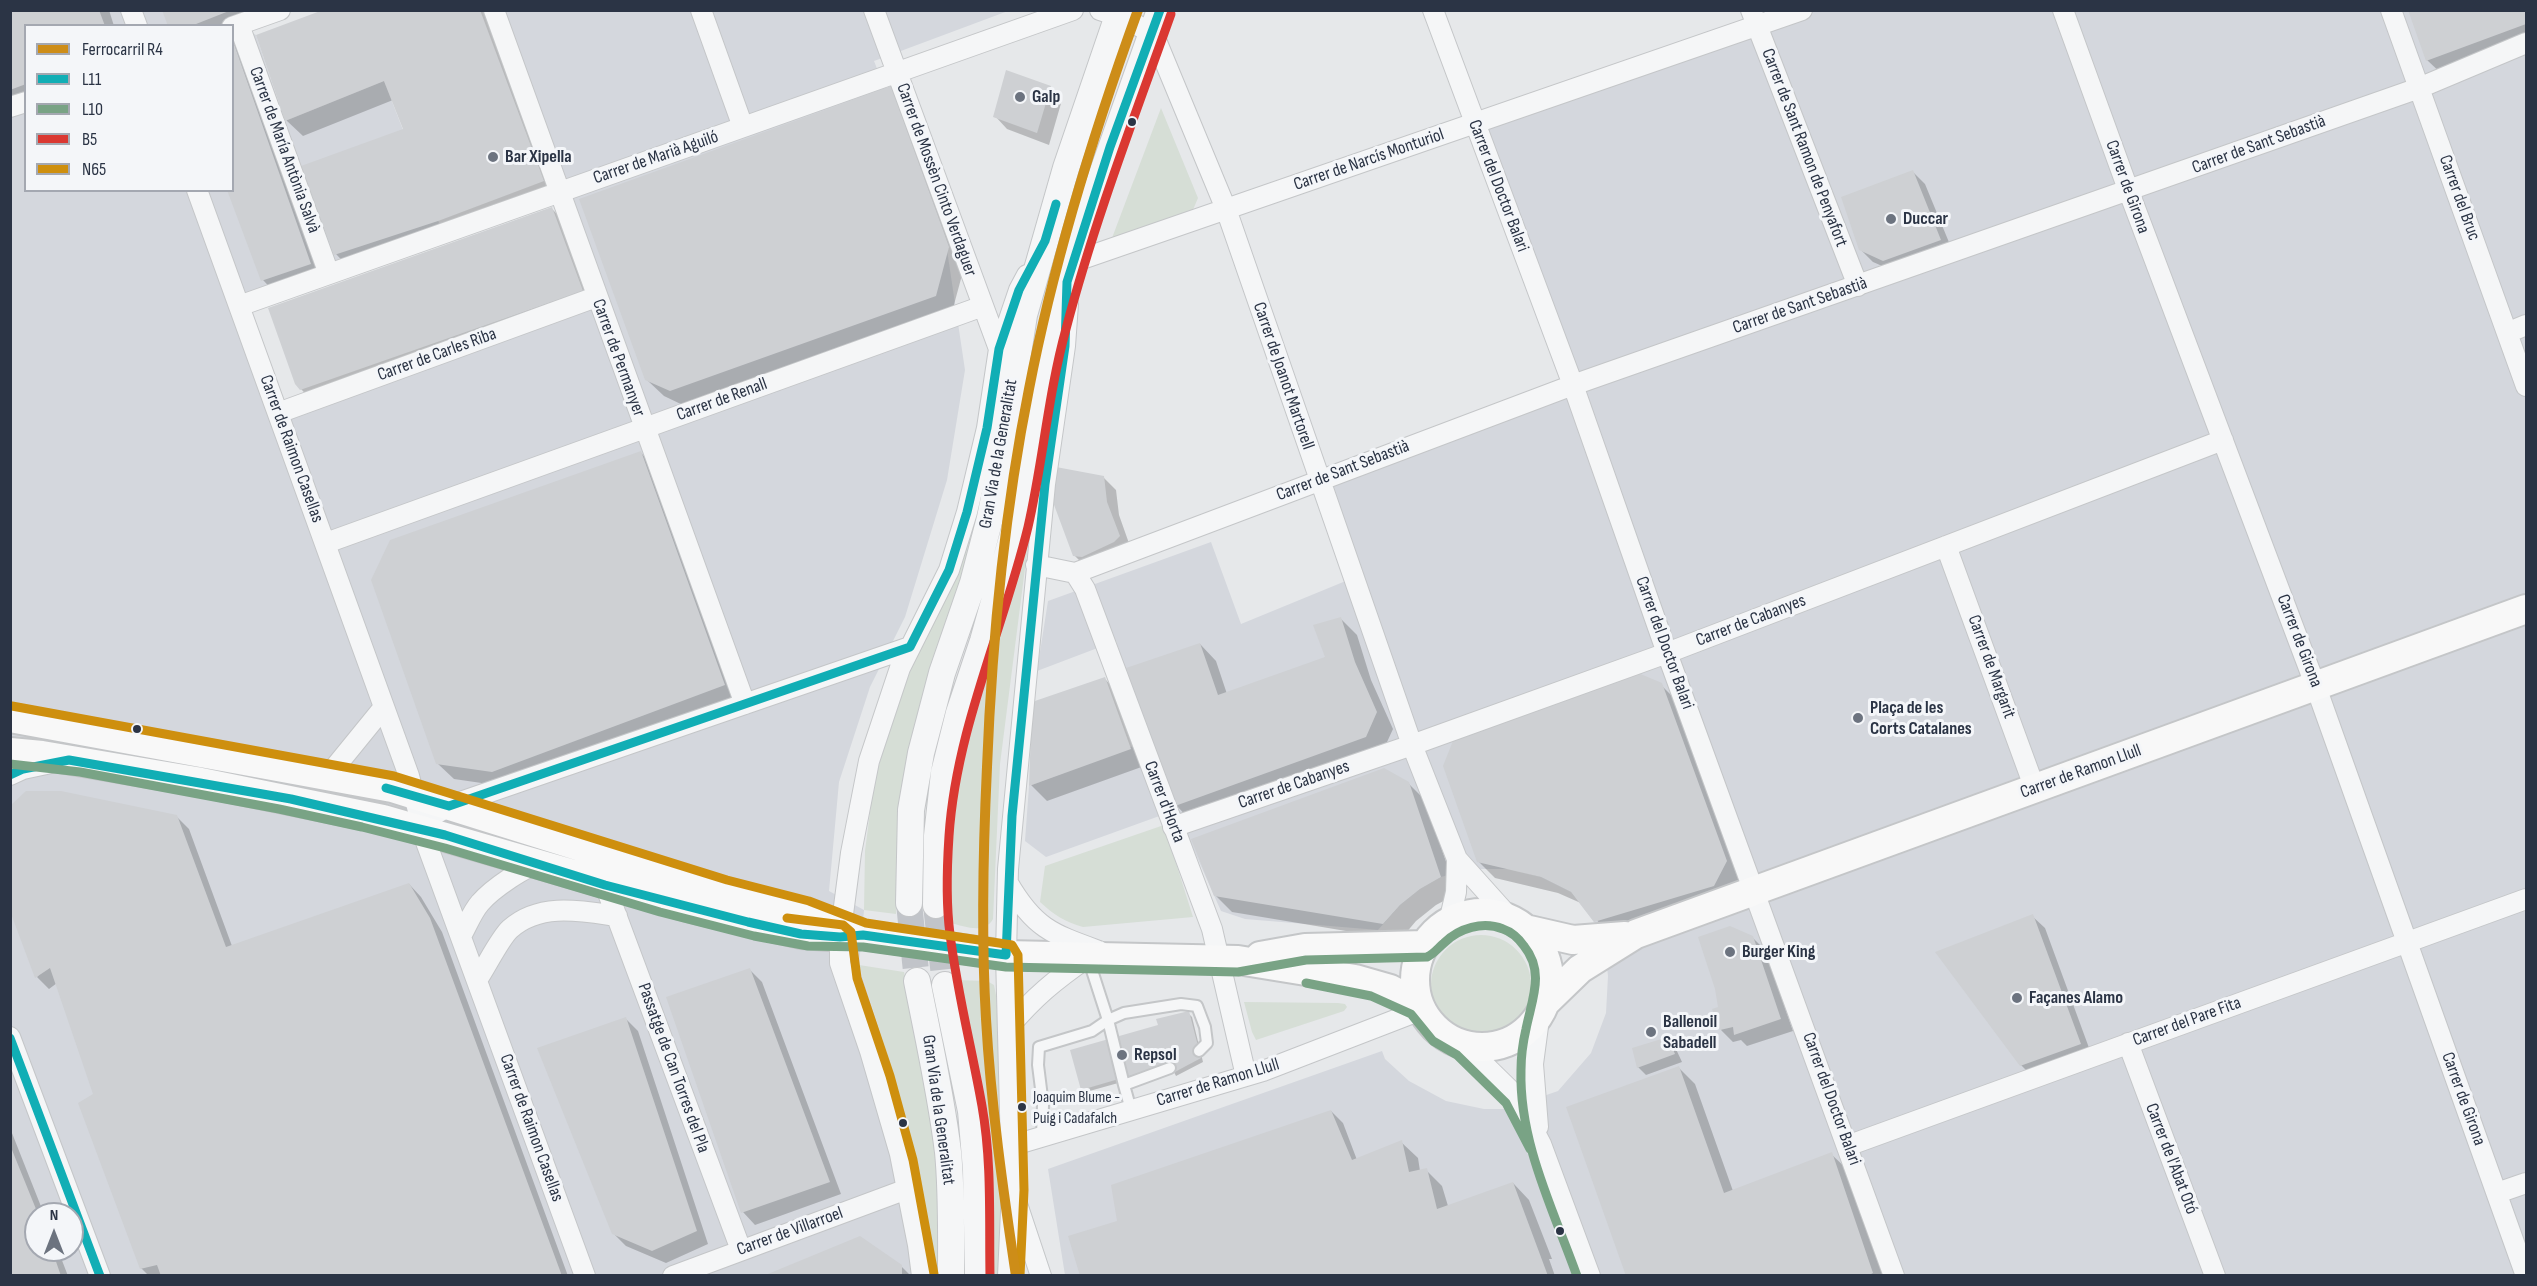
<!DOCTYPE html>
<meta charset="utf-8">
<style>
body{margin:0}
#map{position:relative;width:2537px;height:1286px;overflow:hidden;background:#e6e8ea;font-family:"Sofia Sans Condensed",sans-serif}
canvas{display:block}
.frame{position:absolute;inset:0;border:12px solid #2b3445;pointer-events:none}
.legend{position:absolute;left:24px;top:24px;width:210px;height:168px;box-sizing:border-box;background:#f4f6f9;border:2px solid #a4a8b1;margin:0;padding:8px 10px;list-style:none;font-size:18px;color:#2b3445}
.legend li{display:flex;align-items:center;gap:12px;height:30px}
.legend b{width:30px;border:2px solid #a4a8b1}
.north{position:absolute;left:24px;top:1202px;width:60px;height:60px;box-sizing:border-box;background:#f4f6f9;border:2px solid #a4a8b1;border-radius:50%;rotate:0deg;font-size:16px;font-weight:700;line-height:24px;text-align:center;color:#2b3445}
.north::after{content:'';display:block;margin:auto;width:21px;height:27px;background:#6c737f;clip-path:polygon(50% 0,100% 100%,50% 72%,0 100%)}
</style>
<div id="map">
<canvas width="2537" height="1286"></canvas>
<div class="frame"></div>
<ul class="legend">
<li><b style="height:8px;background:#cd8d18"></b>Ferrocarril R4</li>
<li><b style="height:8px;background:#11aeb5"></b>L11</li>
<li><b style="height:8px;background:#79a385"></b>L10</li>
<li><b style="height:8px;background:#da3832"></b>B5</li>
<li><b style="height:8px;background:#ce8f0e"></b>N65</li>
</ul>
<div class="north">N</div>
</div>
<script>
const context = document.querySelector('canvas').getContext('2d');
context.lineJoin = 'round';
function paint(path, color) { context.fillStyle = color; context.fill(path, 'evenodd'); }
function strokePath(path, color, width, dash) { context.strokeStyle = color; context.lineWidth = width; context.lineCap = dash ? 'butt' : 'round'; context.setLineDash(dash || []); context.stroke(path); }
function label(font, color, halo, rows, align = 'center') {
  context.font = font + ' "Sofia Sans Condensed",sans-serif'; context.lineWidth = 6; context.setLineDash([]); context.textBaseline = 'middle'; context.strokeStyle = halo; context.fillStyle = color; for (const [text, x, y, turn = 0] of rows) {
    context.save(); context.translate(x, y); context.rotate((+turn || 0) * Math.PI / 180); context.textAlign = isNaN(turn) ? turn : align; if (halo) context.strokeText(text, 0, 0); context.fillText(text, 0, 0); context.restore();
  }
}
paint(new Path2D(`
 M10 11H280L239 25 256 35 285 121 384 81 443 233 239 306 278 413 596 297 494 11H1008L874 61 946 243 965 370 947 480 905 617 870 687 839 782 829 891 864 910 859 965 894 1077 931 1275H11ZM26 26H232V190H26ZM36 1214H72V1250H36Z
 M1802 11H2526V1275H1065L1048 1169 1382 1051 1385 1059 1409 1081 1446 1101 1484 1109H1506L1558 1091 1591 1053 1606 1013 1608 976 1604 942 1594 922 1571 892 1541 877 1512 869H1472L1441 877 1420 889 1400 905 1378 930 1245 919 1221 911 1176 810 1046 857 1025 841 1029 786 1149 740 1116 641 1037 671 1048 601 1211 542 1241 624 1353 578 1319 480 1573 385 1474 123Z`), '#d4d7dd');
paint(new Path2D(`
 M1161 108 1198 198 1192 212 1112 238Z
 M991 455 968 565 903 791 897 855 896 914 864 910 865 851 873 789 887 734Z
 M1036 482 1000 764 993 919C984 935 965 926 950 923L948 863 952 799 961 746Z
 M1164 825 1193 917 1083 927C1065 922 1054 915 1040 902L1045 866Z
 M1431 985a50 50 0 1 1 100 0a50 50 0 1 1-100 0Z
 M859 965 904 972 929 1093 940 1199V1275H931L894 1077Z
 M955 980 987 981 994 985 996 995 1003 1135 999 1275H987Z
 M1244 1002 1338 1003 1345 1004 1347 1007 1344 1011 1256 1040 1252 1032Z`), '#d6ded6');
paint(new Path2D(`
 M10 10H109L114 26H26V106L10 111Z
 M164 10H295L232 26H170Z
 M327 10H489L560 197 352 271 336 254 405 130 393 100 303 136 286 120Z
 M2409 10H2526V46L2444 76 2427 60Z
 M232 42 249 59 326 281 279 297 263 280 232 190Z
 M890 88 907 104 965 264 952 312 687 407 664 396 647 380Z
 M1050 88 1062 100 1049 145 1007 129 995 116Z
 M1913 172 1925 184 1953 252 1896 272 1873 262 1860 249Z
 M552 209 568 225 598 307 317 406 301 389Z
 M641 453 657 469 741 702 509 787 454 779 437 763Z
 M1104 478 1116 490 1119 515 1131 549 1087 568 1074 555Z
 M1340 618 1357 635 1371 680 1393 729 1382 753 1192 822 1176 805 1200 644 1216 661 1227 694 1327 657Z
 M1105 679 1121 696 1147 765 1047 801 1031 785Z
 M1661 685 1678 702 1743 878 1731 902 1612 938 1583 904 1558 893 1495 878 1478 861Z
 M1408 783 1425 800 1457 894 1436 905 1416 921 1400 940 1232 912 1215 895Z
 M177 817 189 829 232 946 409 884 421 897 442 932 568 1276H149L141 1268 95 1095 57 983 49 989 37 977Z
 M2032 916 2045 928 2092 1056 2033 1077 2021 1065Z
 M1753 938 1765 950 1793 1031 1747 1046 1741 1040 1733 1042 1721 1030Z
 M750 970 762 982 841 1194 755 1225 743 1212Z
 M1188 1013 1192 1017 1203 1062 1176 1076 1172 1068 1086 1092 1083 1089 1160 1026Z
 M626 1019 638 1031 708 1244 666 1263 626 1246 614 1234Z
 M1667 1039 1675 1047 1682 1062 1646 1075 1638 1067Z
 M1679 1068 1695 1084 1733 1191 1831 1154 1848 1170 1884 1276H1628Z
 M1331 1111 1343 1123 1357 1160 1401 1142 1418 1158 1420 1171 1426 1170 1442 1186 1448 1206 1513 1183 1529 1200 1552 1259H1549L1555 1276H1081L1119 1222Z
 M10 1128 44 1214H36V1250H58L68 1276H10Z
 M901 1266 911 1276H766Z`), '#0003');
paint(new Path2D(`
 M10 10H99L105 26H26V84L10 90Z
 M162 10H229V11L191 26H168Z
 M323 10H480L544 181 438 221 334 255 301 166 403 129 384 81 285 121 256 35Z
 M2408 10H2526V24L2426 61Z
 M233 41 311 264 261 281 227 190H232Z
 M1006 70 1051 86 1037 133 993 117Z
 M891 86 949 247 936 296 670 391 645 380 579 199Z
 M1913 170 1941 240 1883 261 1859 250 1841 197Z
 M552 207 583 291 300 390 295 384 268 308Z
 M641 451 725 685 492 772 436 764 371 580 390 540Z
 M1056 467 1104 476 1107 502 1120 536 1114 542 1082 557 1073 556 1050 494Z
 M1341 617 1355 662 1377 712 1366 737 1175 806 1126 668 1200 643 1218 695 1325 657 1313 625Z
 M1638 673 1662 683 1727 861 1714 886 1594 922 1571 892 1541 877 1477 862 1443 766 1453 741Z
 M1105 677 1131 749 1029 786 1032 702Z
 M1384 768 1409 782 1441 877 1420 889 1400 905 1383 924 1214 896 1191 839Z
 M26 791H61L177 815 226 947 409 883 430 918 562 1276H161L157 1265 140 1269 78 1103 93 1094 50 968 35 978 10 911V806Z
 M2033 914 2081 1044 2020 1066 1935 952Z
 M1730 926 1753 936 1781 1019 1734 1035 1733 1027 1720 1030 1712 1009 1718 1007 1715 989 1698 937Z
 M750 968 830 1182 741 1213 666 997Z
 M1189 1011 1201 1058 1171 1074 1170 1064 1081 1090 1070 1050 1158 1025 1156 1019Z
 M626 1017 697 1231 652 1251 612 1234 537 1048Z
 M1668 1037 1675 1054 1637 1068 1632 1048Z
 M1679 1066 1724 1193 1832 1152 1873 1273 1867 1276H1626L1566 1107Z
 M1331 1110 1352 1160 1402 1140 1409 1172 1427 1168 1437 1209 1513 1182 1548 1276H1080L1068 1236 1117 1221 1111 1185Z
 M10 1145 38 1214 36 1250H52L61 1276H10Z
 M860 1236 902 1265V1276H763Z`), '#ced0d3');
strokePath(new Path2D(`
 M909 903 917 981
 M936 905 945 985`), '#c1c4c9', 26, [26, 13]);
const service = new Path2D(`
 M1088 958 1108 1020 1124 1085
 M1131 1110 1124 1085 1170 1068
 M1042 1137 1043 1105 1038 1065 1039 1047 1092 1031 1108 1020 1124 1013 1181 1004 1197 1006 1205 1027 1207 1043 1199 1051`);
const minor = new Path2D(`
 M131 10 137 26
 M494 10 745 704
 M701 10 743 127
 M874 10 999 349
 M1100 10 1118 16 1153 33 1226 209 1412 745 1457 859 1509 917
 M1433 10 1573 385 1667 653 1894 1276
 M1751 10 1858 286
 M2063 10 2129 192 2316 687 2526 1276
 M2391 10 2526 386
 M239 25 329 274
 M232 27 280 10
 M10 107 26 102
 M197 190 409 776 426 842 585 1276
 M1073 262 1802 10
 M239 306 1073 10
 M2507 333 2526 325
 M278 413 596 297
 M326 543 983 306
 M1946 546 2035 789
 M1036 565 1075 573 1085 589 1212 929 1246 1076
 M1075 573 1573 385 2419 88 2526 43
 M10 775 23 769 51 763
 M327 777 384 707
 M1173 827 1412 745 1667 653 2223 440
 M421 829 434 815 449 806 910 647
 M1008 883C1034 928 1052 934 1099 951
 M605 885 741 1250
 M1449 922 1456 892 1457 859
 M461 936C467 926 472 912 480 903 491 890 527 864 543 863
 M477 980C486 967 500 938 510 929 540 902 582 911 617 916
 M1008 1028C1034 997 1055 980 1088 957
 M10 1037 100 1276
 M2128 1043 2215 1276
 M1464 1045 1516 1096 1541 1144 1590 1276
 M1538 1127 1533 1064 1539 1019
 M1011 1146 1263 1071 1421 1010
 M1847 1146 2526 899
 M2497 1193 2526 1183
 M1016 1201 1041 1276
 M673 1276 907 1189
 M922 1276 918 1245 900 1154 870 1051 840 963V937L851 853 869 761 900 668 949 570 967 512 987 428 999 349 1019 290 1027 275
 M1008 1276 1012 1190 1006 955 1008 869 1045 484 1065 346 1068 304`);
const tertiary = new Path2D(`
 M909 903 911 810 921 753 942 673 973 583 990 518 1001 463 1024 315 1066 168 1120 10
 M936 905 937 836 944 773 959 713 983 641 1016 524 1053 329 1083 228 1160 10
 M917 981C928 1037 941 1094 948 1152 952 1193 951 1234 951 1276
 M945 985 971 1111 976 1169 978 1276`);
const secondary = new Path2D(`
 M10 718 392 788 724 892 806 913 863 935 1006 955 1238 960 1355 979 1390 989 1419 1004
 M10 752 42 755 196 781 383 819 687 907 801 934 843 937
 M1415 980a67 67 0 1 1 134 0a67 67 0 1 1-134 0Z
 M1525 929 1573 940 1625 936
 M1260 956 1305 948 1425 945
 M1546 1002 1580 969 1636 934 2526 609`);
strokePath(service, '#c4c6c8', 14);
strokePath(minor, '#c4c6c8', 22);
strokePath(tertiary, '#c4c6c8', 28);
strokePath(secondary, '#c4c6c8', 32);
strokePath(service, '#f5f6f7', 10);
strokePath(minor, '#f5f6f7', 20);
strokePath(tertiary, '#f5f6f7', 26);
strokePath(secondary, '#f8f8f8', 28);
strokePath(new Path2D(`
 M10 775 23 769 69 760 291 799 445 835 605 885 748 922 801 934 840 937 863 935 1006 955 1012 816 1045 484 1065 346 1067 282 1110 147 1160 10
 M386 788 449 806 910 647 949 570 967 512 987 428 999 349 1019 290 1045 241 1056 204
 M10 1038 100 1276`), '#11aeb5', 9);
strokePath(new Path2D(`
 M10 764 80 772 279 809 362 827 445 848 660 912 754 936 808 946 863 947 1006 967 1238 972 1306 960 1427 957C1434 954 1438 948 1444 943 1459 928 1483 921 1503 929 1512 932 1519 939 1524 946 1545 972 1532 999 1526 1029 1523 1042 1521 1056 1521 1070 1519 1142 1553 1209 1577 1276
 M1306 983 1371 996 1411 1014 1433 1041 1457 1055 1506 1103 1530 1149`), '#79a385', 9);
strokePath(new Path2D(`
 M990 1276C989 1220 992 1162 982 1106 972 1049 957 992 950 934 946 904 947 866 949 836 956 729 1003 630 1028 527 1043 462 1048 394 1066 329 1094 222 1134 118 1171 14`), '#da3832', 9);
strokePath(new Path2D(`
 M12 706 394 776 727 880 809 901 866 923 1012 945 1018 955 1024 1190 1020 1276
 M787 918 843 925 851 932 857 978 890 1076 913 1160 934 1274`), '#ce8f0e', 9);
strokePath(new Path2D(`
 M1016 1276C1003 1190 991 1105 986 1019 981 935 983 851 987 767 992 640 1004 514 1029 389 1054 260 1093 134 1138 10`), '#cd8d18', 10);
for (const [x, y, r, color] of [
 [1020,97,6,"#6c737f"],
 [1132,122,5,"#2b3445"],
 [493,157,6,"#6c737f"],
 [1891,219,6,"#6c737f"],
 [1858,718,6,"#6c737f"],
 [137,729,5,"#2b3445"],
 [1730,952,6,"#6c737f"],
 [2017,998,6,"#6c737f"],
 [1651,1032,6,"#6c737f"],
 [1122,1055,6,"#6c737f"],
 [1022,1107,5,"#2b3445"],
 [903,1123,5,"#2b3445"],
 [1560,1231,5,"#2b3445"]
]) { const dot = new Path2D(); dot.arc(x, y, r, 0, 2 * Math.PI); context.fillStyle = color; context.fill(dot); strokePath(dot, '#f4f6f9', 2); }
label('16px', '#2b3445', '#f4f6f9', [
 ["Joaquim Blume -",1033,1098],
 ["Puig i Cadafalch",1033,1119]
], 'left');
label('bold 18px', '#2b3445', '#f4f6f9', [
 ["Galp",1032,97],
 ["Bar Xipella",505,157],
 ["Duccar",1903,219],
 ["Plaça de les",1870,708],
 ["Corts Catalanes",1870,729],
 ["Burger King",1742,952],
 ["Façanes Alamo",2029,998],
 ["Ballenoil",1663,1022],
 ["Sabadell",1663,1043],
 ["Repsol",1134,1055]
], 'left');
label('18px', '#2b3445', '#f4f6f9', [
 ["Carrer de Sant Sebastià",2259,145,-20],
 ["Carrer de Sant Ramon de Penyafort",1804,148,69],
 ["Carrer de María Antònia Salvà",284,150,70],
 ["Carrer de Marià Aguiló",656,158,-19],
 ["Carrer de Narcís Monturiol",1369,160,-19],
 ["Carrer de Mossèn Cinto Verdaguer",936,180,70],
 ["Carrer del Doctor Balari",1498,186,69],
 ["Carrer de Girona",2127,187,70],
 ["Carrer del Bruc",2459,198,70],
 ["Carrer de Sant Sebastià",1800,306,-19],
 ["Carrer de Carles Riba",437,355,-20],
 ["Carrer de Permanyer",618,358,70],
 ["Carrer de Joanot Martorell",1283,376,71],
 ["Carrer de Renall",722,400,-20],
 ["Carrer de Raimon Casellas",291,449,70],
 ["Gran Via de la Generalitat",999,454,-80],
 ["Carrer de Sant Sebastià",1343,471,-21],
 ["Carrer de Cabanyes",1751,621,-21],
 ["Carrer de Girona",2299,641,69],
 ["Carrer del Doctor Balari",1664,643,70],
 ["Carrer de Margarit",1991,667,70],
 ["Carrer de Ramon Llull",2081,772,-20],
 ["Carrer de Cabanyes",1294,785,-19],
 ["Carrer d'Horta",1164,802,69],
 ["Carrer del Pare Fita",2187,1022,-20],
 ["Passatge de Can Torres del Pla",673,1068,70],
 ["Carrer de Ramon Llull",1218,1083,-17],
 ["Carrer del Doctor Balari",1831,1099,70],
 ["Carrer de Girona",2463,1099,70],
 ["Gran Via de la Generalitat",938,1110,82],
 ["Carrer de Raimon Casellas",531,1128,70],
 ["Carrer de l'Abat Otó",2171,1159,69],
 ["Carrer de Villarroel",790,1232,-20]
]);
</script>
